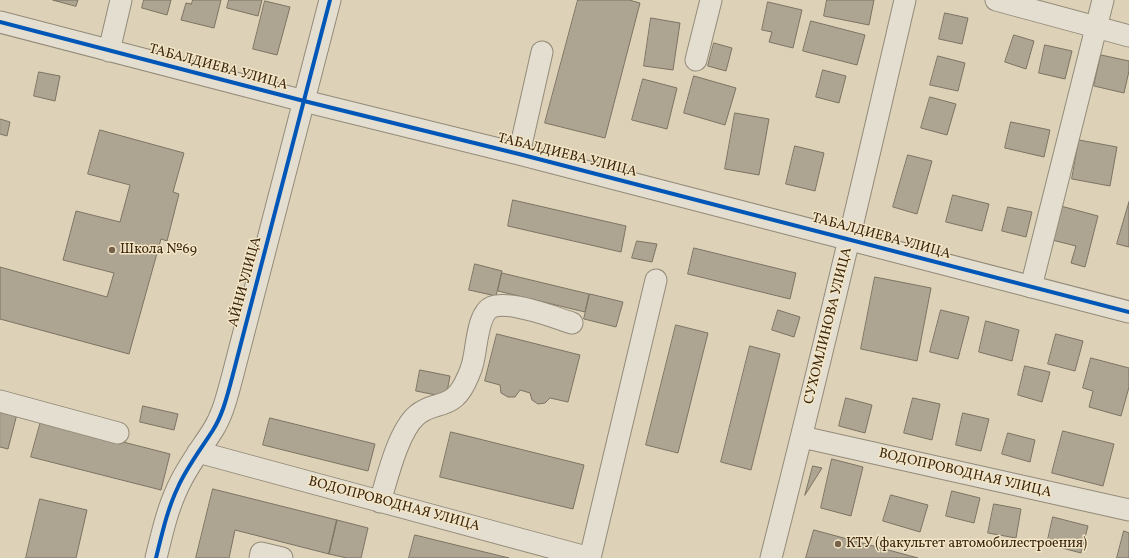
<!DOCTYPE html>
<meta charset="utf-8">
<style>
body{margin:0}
canvas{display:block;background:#ddd2b7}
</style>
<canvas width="1129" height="558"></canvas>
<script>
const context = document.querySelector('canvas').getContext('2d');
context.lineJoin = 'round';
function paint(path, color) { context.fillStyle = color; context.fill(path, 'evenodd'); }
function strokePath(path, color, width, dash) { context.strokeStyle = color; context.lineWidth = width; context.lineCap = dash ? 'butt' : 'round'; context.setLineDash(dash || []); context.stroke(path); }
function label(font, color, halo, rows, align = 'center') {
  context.font = font + ' Vollkorn,serif'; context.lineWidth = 3; context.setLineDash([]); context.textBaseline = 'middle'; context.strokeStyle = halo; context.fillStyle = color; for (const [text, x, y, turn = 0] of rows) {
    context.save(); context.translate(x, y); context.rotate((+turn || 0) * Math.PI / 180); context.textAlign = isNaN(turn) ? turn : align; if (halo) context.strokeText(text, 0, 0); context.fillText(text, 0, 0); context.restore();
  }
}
const building = new Path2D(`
 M53 0H78L76 6Z
 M144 0H171L167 15 142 8Z
 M193 0H221L214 28 181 20 186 3 191 4Z
 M229 0H262L258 16 227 8Z
 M578 0H629L640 3 605 138 545 123Z
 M827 0H874L869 25 824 16Z
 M265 1 290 7 277 55 253 49Z
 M768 2 802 10 793 48 769 42 772 32 762 30Z
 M945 13 968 18 962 44 939 39Z
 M651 18 680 23 673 70 644 66Z
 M811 21 865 35 857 65 803 51Z
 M1014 35 1034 41 1026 69 1005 62Z
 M714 43 732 48 726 71 708 66Z
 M1045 45 1072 51 1065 79 1039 73Z
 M1101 55 1129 61V71L1124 93 1094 86Z
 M938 56 965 63 958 91 930 85Z
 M823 70 846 76 839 103 816 97Z
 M39 72 60 76 55 101 34 96Z
 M694 76 736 88 725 125 684 113Z
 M643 79 677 88 667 129 632 120Z
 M930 97 956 104 947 135 921 128Z
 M735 113 769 119 759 175 725 169Z
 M0 119 10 122 7 136 0 134Z
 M1011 122 1050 130 1044 157 1005 148Z
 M100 130 184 153 173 192 179 194 167 241 161 239 129 354 0 319V267L107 297 114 273 63 260 76 211 120 222 130 185 88 174Z
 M1079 140 1117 147 1110 186 1072 179Z
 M795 146 824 153 815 191 786 184Z
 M908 155 932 161 917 214 893 207Z
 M953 195 989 204 982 231 946 222Z
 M513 200 626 226 621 252 508 226Z
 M1129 202V247L1117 244Z
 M1057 205 1098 216 1085 267 1071 263 1076 246 1048 239Z
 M1008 207 1032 212 1026 237 1002 231Z
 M637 241 657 244 652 262 632 258Z
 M694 248 796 273 790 299 688 274Z
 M475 264 502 271 496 296 469 290Z
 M502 273 589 294 585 312 498 291Z
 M875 277 931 288 917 361 861 349Z
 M590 294 623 302 616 327 584 319Z
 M778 310 800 317 794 337 772 330Z
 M941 310 969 317 958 359 930 352Z
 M986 321 1019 330 1012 361 979 352Z
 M676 325 708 333 678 453 646 445Z
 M497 334 580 355 568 402 550 398 545 403 538 404 532 400 530 393 520 390 515 397H508L501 393 500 385 485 381Z
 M1056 334 1083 341 1075 371 1048 364Z
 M750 346 780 354 751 470 721 462Z
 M1091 358 1129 368V387L1121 416 1089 407 1093 391 1083 388Z
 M1025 366 1050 372 1042 402 1018 395Z
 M420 370 450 376 446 397 416 391Z
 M846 398 872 405 865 433 839 426Z
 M913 398 940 404 932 440 904 433Z
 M143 406 178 414 174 430 140 422Z
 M0 410 17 414 8 449 0 447Z
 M963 413 989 419 981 451 956 445Z
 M270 418 375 444 368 471 263 445Z
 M41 421 170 454 161 490 31 457Z
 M1063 431 1114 444 1103 486 1052 473Z
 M451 432 584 465 573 509 440 477Z
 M1008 433 1035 440 1030 462 1002 454Z
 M832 459 863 467 851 516 821 508Z
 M813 466 822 468 805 495Z
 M213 489 337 520 329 554 235 530 229 558H196Z
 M952 491 980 498 974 523 946 516Z
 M891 495 928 505 920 532 883 521Z
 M40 499 87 510 76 558H26Z
 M994 504 1021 509 1016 538 988 533Z
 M1053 517 1088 526 1081 553 1047 544Z
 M337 520 368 528 361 558H347L329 554Z
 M814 530 918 558H806Z
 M1124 531 1129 533V558H1117Z
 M415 535 509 558H409Z`);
paint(building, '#ada491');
strokePath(building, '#7d7363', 1);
const minor = new Path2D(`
 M996 0 1129 36
 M0 22 304 101 519 154 1129 312
 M109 51 121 0
 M696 60 711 0
 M519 154 542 52
 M1031 287 1103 0
 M0 401 118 433
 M802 437 1129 510
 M198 452 590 558
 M380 502C387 479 398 431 417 415 435 400 451 411 465 383 469 375 473 365 474 357 477 344 478 313 492 307 510 300 553 317 572 323
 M156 558C162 534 167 510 178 487 187 467 201 449 213 430 223 414 227 396 232 378L330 0
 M260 558 261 553 282 558
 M590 558 656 280
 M771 558C818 373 862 186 905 0`);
strokePath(minor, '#948a79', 23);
strokePath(minor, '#e3ded0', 21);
strokePath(new Path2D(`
 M0 22 304 101 519 154 1129 312
 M156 558C162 534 167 510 178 487 187 467 201 449 213 430 223 414 227 396 232 378L330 0`), '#0057b8', 4);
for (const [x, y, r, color] of [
 [112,250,4,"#74624a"],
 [838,544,4,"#74624a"]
]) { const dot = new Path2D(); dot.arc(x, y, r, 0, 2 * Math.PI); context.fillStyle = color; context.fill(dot); strokePath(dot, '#f3e6c6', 1.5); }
label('14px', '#3c2610', '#f3e6c6', [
 ["ТАБАЛДИЕВА УЛИЦА",218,68,15],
 ["ТАБАЛДИЕВА УЛИЦА",567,156,14],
 ["ТАБАЛДИЕВА УЛИЦА",881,237,15],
 ["АЙНИ УЛИЦА",246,282,-75],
 ["СУХОМЛИНОВА УЛИЦА",829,326,-76],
 ["ВОДОПРОВОДНАЯ УЛИЦА",965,474,13],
 ["ВОДОПРОВОДНАЯ УЛИЦА",394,505,15]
]);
label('14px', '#3c2610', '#f3e6c6', [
 ["Школа №69",120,250],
 ["КТУ (факультет автомобилестроения)",846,544]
], 'left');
</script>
